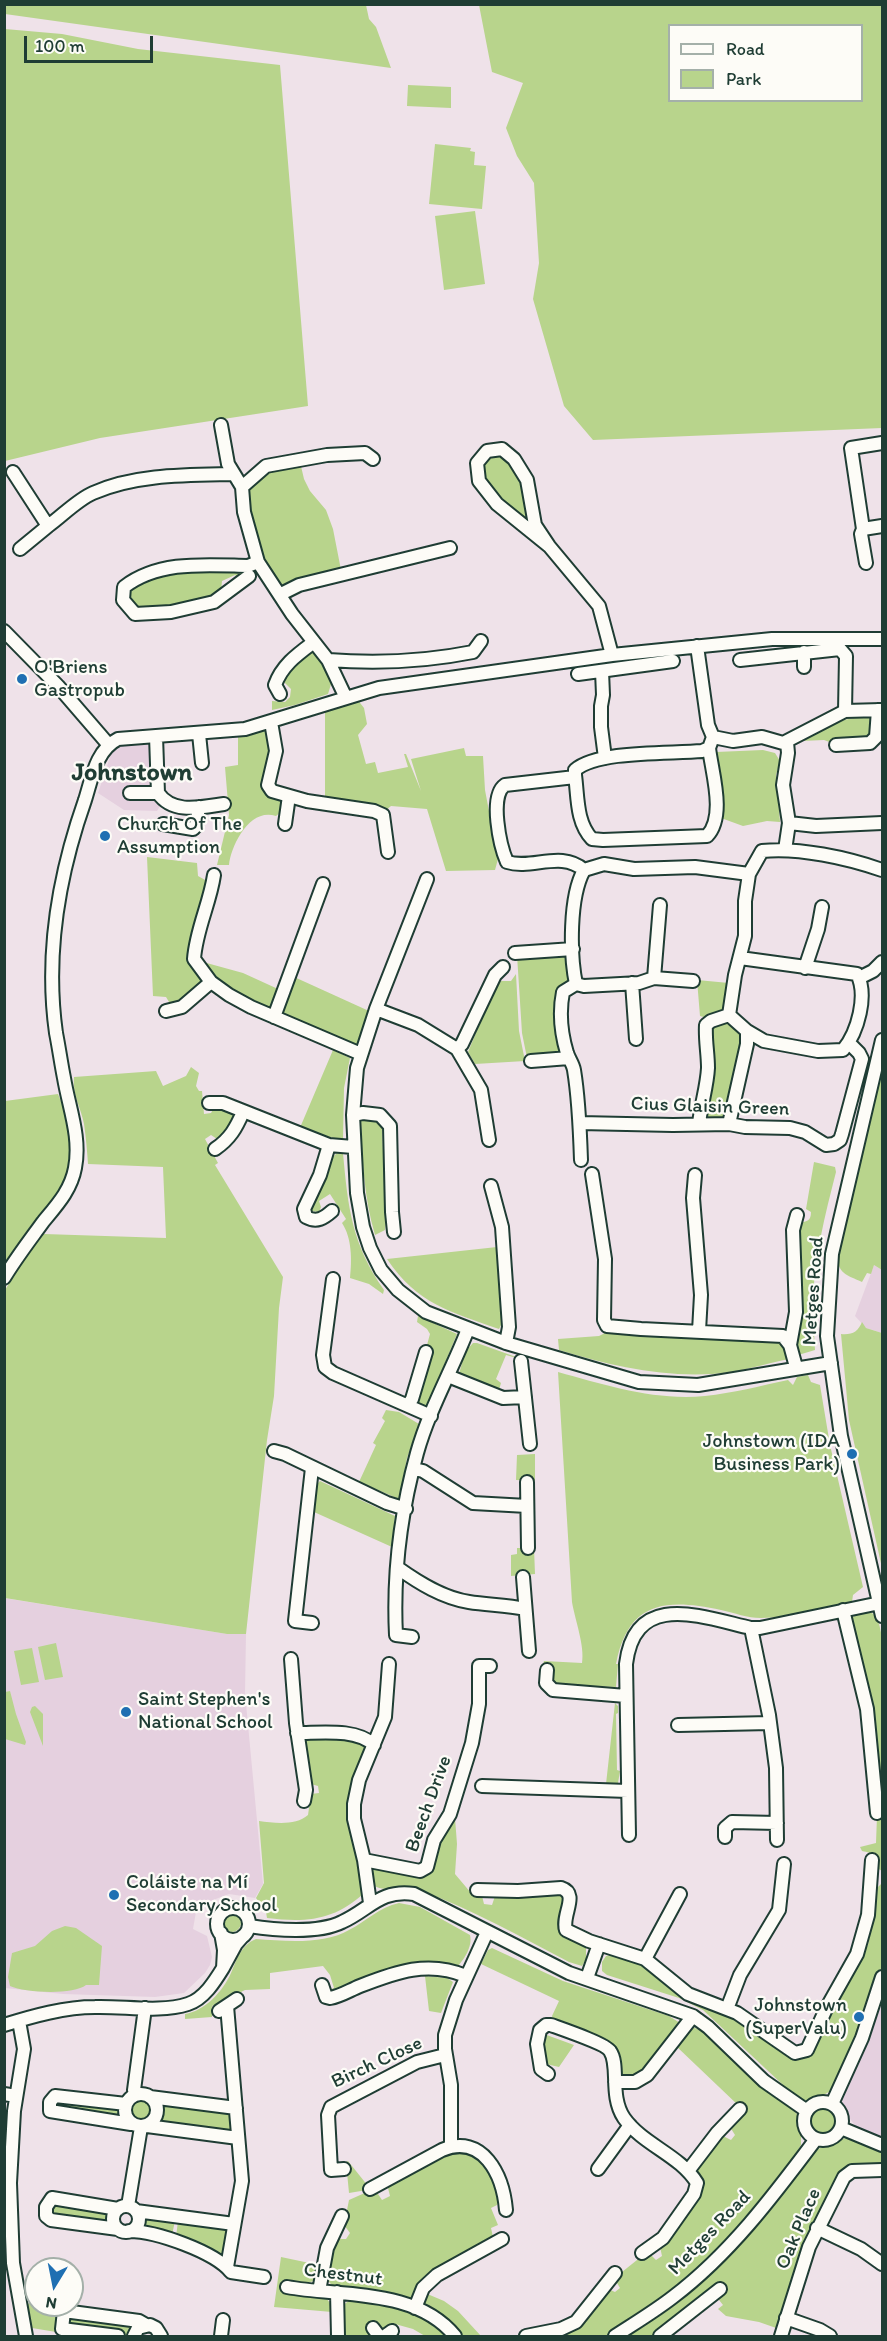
<!DOCTYPE html>
<meta charset="utf-8">
<style>
body{margin:0}
#map{position:relative;width:887px;height:2341px;overflow:hidden;background:#efe2e9;font-family:Itim,sans-serif}
canvas{display:block}
.frame{position:absolute;inset:0;border:6px solid #1f3d34;pointer-events:none}
.legend{position:absolute;left:668px;top:24px;width:195px;height:78px;box-sizing:border-box;background:#fdfcf7;border:2px solid #a4b0a9;margin:0;padding:8px 10px;list-style:none;font-size:18px;color:#1f3d34}
.legend li{display:flex;align-items:center;gap:12px;height:30px}
.legend b{width:30px;border:2px solid #a4b0a9}
.north{position:absolute;left:24px;top:2257px;width:60px;height:60px;box-sizing:border-box;background:#fdfcf7;border:2px solid #a4b0a9;border-radius:50%;rotate:190deg;font-size:16px;font-weight:700;line-height:24px;text-align:center;color:#1f3d34}
.north::after{content:'';display:block;margin:auto;width:21px;height:27px;background:#1f6fb2;clip-path:polygon(50% 0,100% 100%,50% 72%,0 100%)}
.scale{position:absolute;left:24px;top:36px;width:129px;height:27px;box-sizing:border-box;border:3px solid #1f3d34;border-top:0;padding-left:8px;font-size:18px;line-height:21px;white-space:nowrap;color:#1f3d34;-webkit-text-stroke:4px #fdfcf7;paint-order:stroke}
</style>
<div id="map">
<canvas width="887" height="2341"></canvas>
<div class="frame"></div>
<ul class="legend">
<li><b style="height:8px;background:#fdfcf7"></b>Road</li>
<li><b style="height:16px;background:#b8d48c"></b>Park</li>
</ul>
<div class="north">N</div>
<div class="scale">100 m</div>
</div>
<script>
const context = document.querySelector('canvas').getContext('2d');
context.lineJoin = 'round';
function paint(path, color) { context.fillStyle = color; context.fill(path, 'evenodd'); }
function strokePath(path, color, width, dash) { context.strokeStyle = color; context.lineWidth = width; context.lineCap = dash ? 'butt' : 'round'; context.setLineDash(dash || []); context.stroke(path); }
function label(font, color, halo, rows, align = 'center') {
  context.font = font + ' Itim,sans-serif'; context.lineWidth = 4.5; context.setLineDash([]); context.textBaseline = 'middle'; context.strokeStyle = halo; context.fillStyle = color; for (const [text, x, y, turn = 0] of rows) {
    context.save(); context.translate(x, y); context.rotate((+turn || 0) * Math.PI / 180); context.textAlign = isNaN(turn) ? turn : align; if (halo) context.strokeText(text, 0, 0); context.fillText(text, 0, 0); context.restore();
  }
}
paint(new Path2D(`
 M134 743 154 746 164 799 157 811 124 810 98 793 114 745Z
 M874 1265 882 1270V1333L866 1328 855 1316Z
 M4 1598 227 1634H246L245 1693 263 1884 255 1898 229 1894 197 1906 193 1929 207 1936 212 1957 210 1965 205 1973 184 1993 155 1997 63 1994 5 1988Z
 M882 2004V2140L857 2128 844 2111 842 2102Z`), '#e5d0df');
paint(new Path2D(`
 M5 4 366 5 369 19 376 27 391 68 5 14Z
 M479 5H882V428L593 440 564 406 533 299 539 263 534 183 517 156 506 128 523 83 492 72ZM670 26H862V100H670Z
 M5 29 62 34 138 49 280 65 308 406 100 438 5 461Z
 M408 85 451 87V108L407 106Z
 M435 144 471 148 470 151 475 152 474 165 486 166 482 209 429 204Z
 M475 211 485 284 444 290 435 216Z
 M501 453C524 470 526 499 532 525L499 500 483 478V459Z
 M300 462 304 479 310 491 326 510 333 529 341 570 287 585 280 584C257 563 250 517 248 487L268 470Z
 M183 570 245 571 247 573 240 579 235 575 222 581 221 591 205 602 142 611C99 583 163 575 183 570Z
 M311 651 319 654 332 681 328 694 295 705 272 710V701L285 702 290 697 291 689 282 680C287 668 300 657 311 651Z
 M357 699 364 708 367 724 358 735 366 764 375 762 378 773 408 767 404 754H406L421 791 411 759 464 748 466 756H483L485 790 498 859 495 870 446 871 427 809 391 806 384 812 325 799V709Z
 M862 717 872 718 873 736 832 743 824 740 802 741C822 728 838 719 862 717Z
 M267 728 271 751 265 778 281 802 282 811 276 816C250 807 231 845 229 865H217L229 815 225 767 238 765V734Z
 M763 750 775 753 780 761 776 775 780 822 767 821 743 826 721 818 715 754 716 752Z
 M147 857 197 863 198 876 207 881 197 933 203 980C193 991 185 1006 169 1002L166 997 153 996Z
 M563 954 568 957 570 979 568 983 562 1053 527 1058 522 1033 517 955Z
 M203 962 243 973 278 989 272 1007 265 1009C243 996 215 986 203 962Z
 M516 974 519 1031 525 1061 475 1064 468 1052 493 992 501 981H511Z
 M292 976 369 1011 359 1042 354 1046 284 1016 280 1010Z
 M697 980 729 983 724 1012 707 1018 700 1016Z
 M725 1023 741 1031 743 1041 724 1119H705L712 1076 710 1028 716 1024Z
 M333 1050 350 1058 344 1088 343 1140 299 1130Z
 M191 1067 199 1073 196 1086 199 1091H202L204 1114 211 1113 215 1106 233 1114 235 1118 222 1138 217 1139 211 1135 205 1139 218 1163 215 1165 283 1277 279 1308 274 1396 267 1440 246 1634H227L5 1598 4 1292 24 1257 44 1234 166 1238 163 1167 88 1164C87 1151 86 1137 84 1124 81 1108 72 1094 74 1077L156 1071 163 1086 186 1076Z
 M882 1067V1270L874 1265 871 1274 867 1273 862 1282C852 1277 840 1275 838 1262L847 1216Z
 M58 1094C71 1124 76 1164 59 1193 53 1202 44 1210 37 1218 25 1232 15 1249 5 1264V1101Z
 M366 1119 377 1122 382 1128 386 1222 385 1230 375 1235C364 1198 362 1159 361 1120Z
 M337 1153H343C348 1208 352 1244 384 1290L383 1294 369 1284 350 1278C352 1260 352 1238 342 1223L346 1219 330 1194 319 1201 321 1207 319 1212 311 1211 333 1157Z
 M814 1162 835 1167 836 1172C825 1215 814 1258 813 1302 813 1318 814 1334 815 1350L795 1356 797 1237 800 1223C807 1221 811 1221 811 1212L806 1209Z
 M497 1247 502 1323 499 1329C451 1312 417 1304 387 1259Z
 M418 1316 457 1334 428 1404 424 1407 417 1404 427 1363 433 1349 427 1345 430 1334 427 1329 417 1322Z
 M862 1322 866 1328 882 1333V1568L849 1420 841 1334C852 1335 858 1332 862 1322Z
 M607 1332 778 1340 786 1348 789 1359C764 1364 737 1373 712 1374 659 1377 608 1365 559 1350L558 1339 599 1336Z
 M473 1343H477L530 1362 506 1355 496 1379 501 1383 499 1390 459 1374 465 1352Z
 M558 1372C605 1385 655 1401 705 1396 733 1393 760 1386 788 1380L793 1385 797 1377 808 1375 811 1382 820 1385 830 1445 863 1587 853 1595 852 1602C823 1608 791 1618 761 1618 747 1618 735 1613 721 1610 666 1598 628 1601 616 1664H618L616 1687 559 1685 554 1682V1668H542L544 1661 582 1663C585 1646 575 1620 572 1602Z
 M386 1410 399 1412 419 1424 407 1458 399 1499 359 1482 376 1445 373 1443 385 1421 382 1418Z
 M535 1454V1481L516 1480 517 1455Z
 M320 1481 395 1516 392 1547 314 1512 317 1484Z
 M517 1548H534L535 1574 511 1576V1555L517 1554Z
 M863 1611C878 1611 879 1623 882 1637V1806L851 1618Z
 M56 1643 63 1677 45 1680 38 1647Z
 M32 1648 39 1682 21 1685 14 1651Z
 M10 1691 16 1714 26 1742 25 1745 5 1739V1692Z
 M615 1703 618 1706V1713L616 1714 617 1770 620 1771 618 1783 606 1784Z
 M35 1706 43 1714V1746L30 1712 32 1707Z
 M303 1738H352L367 1747 359 1770 358 1854 364 1893C335 1920 307 1923 267 1918L266 1912 256 1898 264 1883 259 1821C274 1823 296 1826 308 1815L311 1794 319 1793 318 1786 311 1784Z
 M877 1816H882V1871L877 1868C875 1856 874 1853 862 1851L860 1847 876 1843Z
 M455 1818 457 1844 455 1874 471 1893 482 1896 484 1904 492 1905 495 1896 559 1893 566 1897 561 1915 586 1945V1959L582 1966 569 1962C521 1937 473 1910 422 1891 407 1885 387 1894 373 1885L370 1872 377 1868 420 1876 427 1875 430 1870 436 1842Z
 M882 1883V1965L871 2002 835 2088 819 2098 807 2101 798 2099 703 2010 679 1998 607 1975 602 1971V1962L606 1956 616 1954 639 1963 799 2057 868 1945 875 1910 876 1889Z
 M399 1903 420 1907 470 1935C473 1947 463 1961 456 1968L433 1962 410 1965 330 1993 329 1990 334 1988 330 1975 323 1966 270 1973V1989L245 1990 212 2006V2017L185 2019V2014C205 2011 223 1991 231 1973 237 1959 241 1945 256 1939 285 1941 323 1945 349 1930 367 1921 379 1907 399 1903Z
 M223 1923a9 9 0 1 1 18 0a9 9 0 1 1-18 0Z
 M65 1926 76 1928 102 1946 99 1985H86C74 1995 25 1993 10 1986L8 1977 12 1953 35 1946 52 1931Z
 M492 1948 563 1981 669 2016 680 2023 640 2076 622 2078 618 2073 617 2057 553 2021 552 2016 559 2001 481 1964 488 1950Z
 M425 1976 447 1978 453 1982 441 2013 429 2011Z
 M693 2027 706 2033 789 2105 797 2114 801 2129V2145L792 2160 776 2184 740 2228 691 2275 651 2307 609 2336H548L608 2289 615 2292 620 2288 617 2283V2276L642 2256 650 2254 656 2260 662 2256 660 2247 678 2230 703 2187 702 2181 697 2170 698 2164 719 2137 723 2136 731 2140 735 2135 730 2127 740 2107 676 2046 688 2029Z
 M544 2034 574 2045 559 2067 546 2064 542 2052Z
 M128 2111a13 13 0 1 1 26 0a13 13 0 1 1-26 0Z
 M158 2101 231 2112 233 2130 230 2133 156 2124 160 2113Z
 M58 2102 121 2109 122 2120 56 2108Z
 M811 2121a12 12 0 1 1 24 0a12 12 0 1 1-24 0Z
 M846 2138 882 2150V2166L848 2168 779 2329 759 2322 726 2316 718 2309 723 2305 719 2300 720 2295 677 2318 652 2336H627L655 2317 814 2151 837 2140Z
 M455 2149 481 2156 492 2173 499 2201 497 2205 491 2208 498 2225 491 2228 493 2237 408 2299 333 2286 327 2280 331 2251 337 2239H346L350 2233 344 2225 349 2200 367 2192 378 2194 382 2200 390 2196 388 2188 390 2184Z
 M348 2161 368 2186 367 2190 349 2193 346 2162Z
 M57 2204 112 2212 110 2223 55 2218 52 2210Z
 M142 2215 175 2221 172 2235 138 2229Z
 M178 2221 229 2228 225 2259 176 2237Z
 M281 2257 319 2265 314 2281 303 2284C316 2292 332 2296 332 2312L274 2307Z
 M425 2293 444 2301 458 2311 481 2336H463L453 2326 424 2306Z
 M351 2299C386 2304 424 2310 449 2336H425L413 2329 395 2324 386 2329H381L372 2336H343L342 2306Z
 M26 2303 59 2308 56 2332 32 2328Z
 M69 2317 134 2325 132 2336 69 2327 66 2319Z`), '#b8d48c');
const minor = new Path2D(`
 M221 425 228 464 242 487 244 512 258 562 292 614 328 660 346 698
 M882 443 851 448 863 529 882 526
 M13 472 48 526C62 516 77 500 93 493 135 474 188 475 233 474
 M242 487 266 466 327 455 365 453 373 459
 M863 529 861 534 866 563
 M549 546 497 504 479 481 477 463 487 451 502 449 514 459 527 480 535 525 549 546 599 606 612 655
 M20 549 48 526
 M249 576 214 602 171 612 135 614 123 600 124 587C159 560 206 565 248 566L258 562
 M281 594 299 585 450 548
 M4 631 58 686 108 744
 M697 646 708 725 713 737 733 741 762 737 783 743 845 711 846 656 840 649 740 660
 M804 652V667
 M328 660C378 664 423 662 473 652L481 641
 M602 671 603 695 601 706V727L605 758
 M578 674 673 661
 M280 694 275 685C282 665 298 654 314 642
 M845 711 882 710
 M271 722 276 751 268 785 272 791 307 801 374 811 383 815 388 852
 M199 734 202 763
 M156 736 158 793C173 815 202 807 224 804
 M836 745 870 743 876 737 878 710
 M709 748C712 773 726 816 707 836L603 840 592 839C576 822 578 797 575 775V770C598 750 670 754 702 751L709 748 713 737
 M575 777 505 785C489 796 500 846 507 862 532 870 561 850 584 870
 M130 793H158
 M789 823 816 826 882 823
 M163 824 193 829 196 826 199 807
 M285 824 289 796
 M785 850 789 823 783 785 788 753 787 742
 M214 875C210 903 196 930 194 959L211 982 229 995 251 1007 361 1054
 M515 953 573 949
 M740 958 857 974C868 995 858 1032 843 1050L818 1051 764 1041 747 1031
 M805 968 818 929 822 907
 M654 978 660 905
 M859 978 873 971 882 962
 M632 983 636 1039
 M576 984 584 986 639 983 654 978 693 981
 M376 1009 427 879
 M166 1011 182 1007 211 982
 M274 1017 323 884
 M882 1040 832 1254 827 1336 841 1436 882 1616
 M457 1049 462 1044 495 975 503 967
 M531 1061 569 1058
 M209 1103H223L329 1145 353 1147
 M353 1115 357 1193 363 1227 370 1248 381 1270 398 1290 426 1312 506 1343 639 1382 698 1385 831 1363
 M580 1123 673 1125 729 1124 745 1127 790 1128 805 1132 826 1145 834 1144 840 1140 842 1134 862 1059 859 1053 849 1043
 M699 1124C701 1104 707 1087 708 1068 708 1053 705 1040 706 1025L711 1021 729 1015
 M729 1124 747 1044V1031L729 1015 735 975 745 936V901L749 874 762 851C798 847 848 858 882 870
 M329 1145 320 1175 304 1209 306 1217C317 1223 324 1218 332 1211
 M215 1149C230 1139 236 1128 243 1112
 M581 1160C580 1130 579 1100 574 1070 573 1064 569 1059 567 1053 561 1033 559 1012 563 992L576 984C570 955 569 897 584 870L604 864 634 869 695 867 749 874
 M592 1174 605 1259 604 1320 607 1326 641 1329 783 1336 790 1345 796 1367
 M695 1175 693 1198 701 1295 699 1331
 M491 1186 502 1227 509 1327 506 1343
 M394 1232 392 1212 390 1126 380 1115 363 1113 353 1115 357 1068 376 1009 418 1025 457 1049 481 1090 489 1140
 M4 1278C16 1258 30 1240 43 1222 57 1205 71 1190 75 1168 81 1137 69 1108 64 1078 61 1063 59 1048 56 1033 45 955 59 874 85 800 92 778 96 750 118 739L245 729 379 688 612 655 772 639H882
 M333 1279 323 1355 325 1367 333 1373 431 1416
 M790 1345 796 1312 793 1230 797 1215
 M521 1361 530 1444
 M448 1376 503 1398 525 1397
 M408 1405 412 1399 426 1352
 M274 1451 285 1454 387 1503 406 1509
 M312 1468 295 1621 312 1623
 M414 1469 423 1471 473 1503 527 1506
 M527 1482 528 1548
 M398 1568C419 1583 443 1598 469 1602 488 1605 507 1605 525 1609
 M523 1577 529 1651
 M843 1610 867 1709 877 1813
 M751 1628 769 1715 776 1768 777 1840
 M412 1637 396 1635C393 1575 401 1511 417 1453 429 1410 452 1370 468 1329
 M291 1659 296 1723 306 1790 304 1801
 M547 1670 546 1683 553 1690 626 1696
 M678 1725 770 1723
 M297 1733C321 1733 356 1728 374 1745
 M482 1786 628 1791
 M629 1835 626 1664C635 1590 702 1617 751 1628H760L880 1603
 M725 1837V1828L732 1822 777 1823
 M364 1860 420 1871 427 1867 434 1840 450 1814 472 1743 479 1704V1666H490
 M477 1890 518 1891 561 1888C580 1894 561 1915 566 1930L589 1941 645 1959 688 1994 737 2013 795 2053 807 2050 826 2009 857 1954 868 1915 872 1860
 M370 1903 364 1860 354 1819V1804L359 1780 385 1717 389 1664
 M217 1924a16 16 0 1 1 32 0a16 16 0 1 1-32 0Z
 M249 1926C274 1930 318 1934 342 1922 369 1910 380 1889 414 1894L569 1973 693 2016 708 2027 764 2081 807 2111
 M221 1933 224 1950 223 1968 236 1944 243 1936
 M645 1959 680 1894
 M587 1978 599 1944
 M322 1985 326 1997 330 1998C341 1996 350 1990 360 1986 396 1972 428 1960 466 1976
 M727 2009 740 1975 779 1910 784 1864
 M219 2011 237 1999
 M19 2021 24 2049 14 2111 10 2183 13 2263 26 2336
 M4 2025C33 2016 65 2007 95 2007 125 2006 160 2013 188 2004 204 1999 215 1981 223 1968
 M548 2074 541 2069 537 2044 540 2030 546 2025H551C562 2029 606 2044 610 2051 620 2065 609 2096 624 2118 643 2145 680 2155 697 2183L694 2194 663 2238 642 2253
 M615 2082H635L647 2075 693 2016
 M125 2110a16 16 0 1 1 32 0a16 16 0 1 1-32 0Z
 M4 2094 16 2096
 M136 2095 134 2090 145 2008
 M150 2097 236 2108
 M804 2121a19 19 0 1 1 38 0a19 19 0 1 1-38 0Z
 M126 2104 55 2096 50 2102V2111L131 2124
 M832 2104 862 2038 882 1977
 M147 2126 238 2138
 M841 2128 882 2145
 M451 2146V2085L445 2049V2035L456 2000 487 1932
 M344 2169 331 2170 328 2115 331 2107 417 2062 445 2055
 M598 2169 630 2125
 M688 2171 717 2133 740 2109
 M370 2189 442 2150C483 2133 503 2175 506 2210
 M128 2206 141 2127
 M113 2219a13 13 0 1 1 26 0a13 13 0 1 1-26 0Z
 M118 2209 52 2198 46 2207V2216L51 2220 118 2229
 M136 2211 234 2224
 M817 2228 861 2249 882 2264
 M129 2231C156 2231 215 2252 231 2272L264 2277
 M227 2267 242 2181 227 2006
 M287 2287C342 2297 416 2288 455 2336
 M319 2291 327 2248 342 2216
 M337 2292 338 2336
 M415 2308 423 2288 437 2275 502 2239
 M786 2318 820 2330 830 2336
 M373 2328 379 2336
 M118 2336 62 2329 64 2311 139 2321 146 2325
 M134 2336 138 2328 150 2325 156 2328 161 2336
 M221 2336 223 2320
 M385 2336 392 2331
 M526 2336 561 2329 576 2322 615 2273
 M615 2336C635 2323 655 2311 673 2297 730 2254 774 2195 816 2139
 M660 2336 720 2289
 M781 2336 809 2247 844 2177 852 2171 882 2170`);
strokePath(minor, '#1f3d34', 16);
strokePath(minor, '#fdfcf7', 12);
for (const [x, y, r, color] of [
 [22,679,6,"#1f6fb2"],
 [105,836,6,"#1f6fb2"],
 [852,1454,6,"#1f6fb2"],
 [126,1712,6,"#1f6fb2"],
 [114,1895,6,"#1f6fb2"],
 [859,2017,6,"#1f6fb2"]
]) { const dot = new Path2D(); dot.arc(x, y, r, 0, 2 * Math.PI); context.fillStyle = color; context.fill(dot); strokePath(dot, '#fdfcf7', 2); }
label('20px', '#1f3d34', '#fdfcf7', [
 ["O'Briens",34,668],
 ["Gastropub",34,691],
 ["Church Of The",117,825],
 ["Assumption",117,848],
 ["Johnstown (IDA",840,1442,"right"],
 ["Business Park)",840,1465,"right"],
 ["Saint Stephen's",138,1700],
 ["National School",138,1723],
 ["Coláiste na Mí",126,1883],
 ["Secondary School",126,1906],
 ["Johnstown",847,2006,"right"],
 ["(SuperValu)",847,2029,"right"]
], 'left');
label('20px', '#1f3d34', '#fdfcf7', [
 ["Cius Glaisin Green",710,1107,2],
 ["Metges Road",814,1291,-86],
 ["Beech Drive",429,1804,-70],
 ["Birch Close",377,2063,-25],
 ["Oak Place",799,2229,-67],
 ["Metges Road",710,2233,-46],
 ["Chestnut",343,2275,7]
]);
label('bold 26px', '#1f3d34', '#fdfcf7', [
 ["Johnstown",132,773]
]);
</script>
